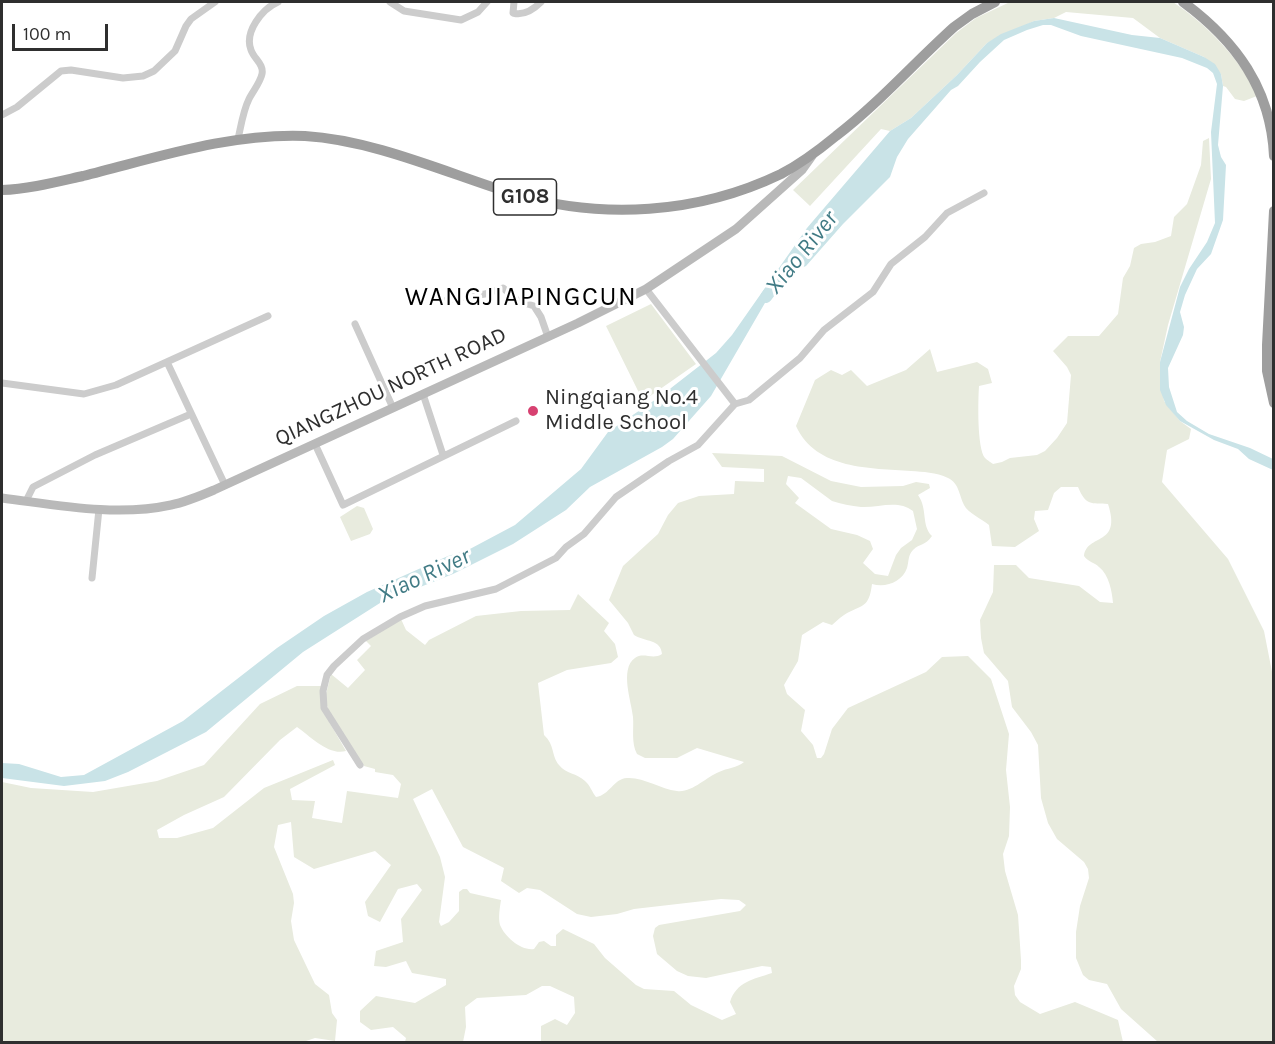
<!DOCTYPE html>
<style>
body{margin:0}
#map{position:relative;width:1275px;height:1044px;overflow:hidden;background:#fff;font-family:Karla,sans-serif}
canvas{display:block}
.frame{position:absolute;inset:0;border:3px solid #2f2f2f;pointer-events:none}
.scale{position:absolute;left:12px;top:24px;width:96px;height:27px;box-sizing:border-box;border:3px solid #2f2f2f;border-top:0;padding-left:8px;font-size:18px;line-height:21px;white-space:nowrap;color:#2f2f2f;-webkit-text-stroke:4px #fff;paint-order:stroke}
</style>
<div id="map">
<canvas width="1275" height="1044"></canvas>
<div class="frame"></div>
<div class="scale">100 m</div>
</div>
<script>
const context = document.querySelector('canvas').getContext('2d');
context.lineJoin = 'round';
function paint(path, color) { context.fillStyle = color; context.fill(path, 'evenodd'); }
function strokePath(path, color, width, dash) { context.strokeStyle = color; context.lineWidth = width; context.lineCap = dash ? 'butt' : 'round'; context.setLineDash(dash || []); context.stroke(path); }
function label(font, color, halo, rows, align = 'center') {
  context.font = font + ' Karla,sans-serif'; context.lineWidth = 6; context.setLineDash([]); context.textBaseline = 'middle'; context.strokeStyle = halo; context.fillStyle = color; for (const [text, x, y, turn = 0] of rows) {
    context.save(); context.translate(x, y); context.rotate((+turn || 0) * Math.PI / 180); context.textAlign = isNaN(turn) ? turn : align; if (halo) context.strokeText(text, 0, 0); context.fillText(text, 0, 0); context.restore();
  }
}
paint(new Path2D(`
 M1010 2H1173C1207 25 1240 58 1257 96L1244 101 1235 99 1226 87 1223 86 1221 74 1204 57 1160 38 1133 18 1066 12 1054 18 1034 21 987 43 957 75 911 118 890 131 881 129 810 206 793 190 956 33 976 18Z
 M1209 138 1211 179 1168 325 1160 362 1164 401 1180 421 1191 429 1189 439 1167 450 1162 482 1228 559 1264 631 1274 682 1273 1042H1158L1121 1009 1107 984 1089 980 1083 975 1076 958V932L1080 906 1089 878 1088 869 1084 862 1057 839 1048 823 1041 798 1038 745 1031 732 1012 707 1008 681 984 653 981 638 980 620 993 592 994 565H1016L1029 578 1079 586 1100 602 1113 603C1112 591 1109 575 1099 567 1094 562 1088 562 1084 556 1087 533 1122 547 1108 504 1091 503 1086 506 1078 487H1061L1054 493 1048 510 1035 511 1034 519 1039 531 1015 547 992 546 989 525C982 519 968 513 964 505 959 495 959 483 948 478 936 472 923 472 911 471 871 468 816 470 796 426L815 380 831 370 842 375 851 370 867 386 906 370 930 349 937 372 977 362 988 369 992 383 979 386C978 401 977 448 985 458 987 460 992 463 993 464L1002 462 1010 458 1037 455 1045 451 1057 438 1067 423 1071 375 1067 367 1053 351 1068 336H1099L1118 314 1123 278 1130 266 1134 248 1141 244 1155 242 1171 236 1174 217 1187 204 1201 165 1203 141Z
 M651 304 696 364 643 401 606 326Z
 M712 453 782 456 831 481 861 487 903 486 916 482 929 484 930 488 918 495C928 509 921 525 932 536 925 546 920 543 913 550 908 555 909 561 907 568 902 582 886 588 872 584 869 609 862 604 844 615 839 618 836 622 832 625L823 622 802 635 798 661 784 685 787 694 805 710 801 731 813 745 817 758H821L824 754 832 729 848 708 926 672 942 657 968 656 991 679 1009 734 1006 770 1010 807 1009 836 1003 854 1005 871 1018 915 1021 960V969L1014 986 1015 995 1020 1002 1040 1014 1075 1002 1118 1020 1123 1042H541V1026L555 1019 567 1025 575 1013 574 997 550 986H542L526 995 477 998 465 1007 466 1027 463 1042H405L406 1038 393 1027 371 1030 360 1022V1011L376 996 415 1003 446 985V979L412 973 406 961 386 967 374 966 376 951 403 942 401 919 422 890 417 884 398 889 380 922 368 916 365 902 391 865 375 851 314 869 294 857 291 822 278 825 274 847 293 894 294 903 291 921 294 940 315 984 329 995 332 1013 337 1020 335 1041 315 1038 303 1042H2V782L31 788 93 792 157 781 204 765 260 704 297 686H322L327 718 346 751C329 756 311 737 297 727L280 740 224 797 184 815 157 830 159 838H177L213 828 264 788 333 760 335 765 290 789 292 800 315 801 312 818 342 823 347 791 398 798 401 784 393 775 375 772V769L364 766 328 709 325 698 331 674 348 688 365 670 357 660 371 646 366 641 401 619 406 630 425 645 429 640 476 616 521 611 570 610 578 594 609 623 604 631 615 644 618 657 611 663 567 670 538 683 544 735C555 745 551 755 559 765 566 774 577 773 585 781 590 785 592 792 596 797 610 795 613 779 627 778 644 777 660 789 677 791 692 793 706 777 719 772 727 768 737 768 744 762L697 748 677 758H645L637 754C631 743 634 729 633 717 632 703 619 669 635 658 643 652 653 660 662 654 661 639 645 642 634 635L628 623 609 600 623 566 658 534 668 515 678 503 699 496 734 494 735 481 764 482V469L722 467ZM788 476 801 478 832 501C841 504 851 506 861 507 878 508 898 499 913 511L917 529 912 540 901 548 896 555 888 576 875 574 863 563 873 549 870 541 857 535 831 529 795 503 799 498 786 484ZM432 789 463 847 504 868 501 881 519 893 527 888 540 890 577 914 591 917 617 914 634 909 721 899 739 900 746 905 740 911 659 925 655 928 653 936 657 954 677 971 688 976 706 978 762 966 771 967 772 973C754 979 736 982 730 1002L736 1014 722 1020 691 1005 674 991 644 989 636 985 605 958 594 944 563 929 556 935V946H551L544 941 539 942 534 949C521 951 505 937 500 925 498 917 500 907 501 900L470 893 467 889H463L459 892V911L449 922 441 926 439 922 445 877 440 857 413 799Z
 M357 506 364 508 373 529 370 534 351 541 340 517Z`), '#e8ebde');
paint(new Path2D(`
 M1054 18 1132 35 1160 38 1204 57 1215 64 1221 74 1223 86 1218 145 1221 157 1226 165 1223 220 1211 254 1197 269 1185 295 1180 312 1184 327 1183 335 1168 368 1169 387 1177 412 1187 421 1209 434 1250 448 1273 459V470L1249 459 1238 449 1214 440 1180 421 1166 405 1160 390V362L1180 287 1189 269 1207 242 1215 223 1211 132 1217 84 1213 73 1207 68 1182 58 1081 36 1051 25H1043L1027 30 1004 40 980 62 958 86 951 90 908 139 897 157 890 177 843 224 806 266 780 277 711 396 673 439 662 447 590 487 566 510 513 544 453 574 380 603 303 652 206 732 128 772 105 781 64 786 2 778V763L19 764 61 777 84 775 183 721 277 648 324 616 367 592 448 556 468 550 515 525 581 469 608 432 662 395 716 353 732 335 807 228 890 131 911 118 957 75 987 43 1001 34 1034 21Z`), '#c9e3e7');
strokePath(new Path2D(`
 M766 297 791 263`), '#c9e3e7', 12);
strokePath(new Path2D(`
 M390 2 404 11 461 20 478 12 487 2
 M514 2 513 13C524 16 534 9 541 2
 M2 115 17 107 61 71 71 70 123 78 143 76 154 71 175 51 186 26 191 19 215 2
 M238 139C241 126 243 111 249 99 253 91 260 83 262 74 264 64 254 59 251 50 244 32 262 9 278 2
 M646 289 735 404
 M447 300 485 294 503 288 518 301 534 306 541 317 548 337
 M355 324 393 408
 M167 362 225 485
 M2 383 84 394 116 385 268 316
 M423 394 443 455
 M315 444 343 505 516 421
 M26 501 33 487 95 455 191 414
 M92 578 99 509
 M360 765 324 708 323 691 327 675 334 666 363 639 400 617 425 606 496 589 556 558 566 547 584 534 616 497 669 461 698 445 735 404 749 400 800 358 824 330 873 292 891 264 925 237 947 213 984 193`), '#ccc', 7);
strokePath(new Path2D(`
 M2 498C57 505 116 517 171 505 186 502 200 496 214 490L578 323 646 289 736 229 802 170 812 156`), '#b9b9b9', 9);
strokePath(new Path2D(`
 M1183 2C1236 41 1271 89 1274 156
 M2 190C29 189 56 182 83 176 156 158 229 133 305 136 374 140 449 174 514 194 602 220 698 214 781 174 800 164 819 150 836 136 878 104 914 63 954 27L972 14 995 2
 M1274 211 1267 345V371L1274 403`), '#9e9e9e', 10);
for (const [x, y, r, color] of [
 [533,411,6,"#d74171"]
]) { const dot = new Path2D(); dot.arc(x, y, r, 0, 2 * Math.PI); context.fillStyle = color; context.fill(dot); strokePath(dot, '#fff', 2); }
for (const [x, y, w] of [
 [525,197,63]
]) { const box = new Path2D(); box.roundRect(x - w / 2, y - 18, w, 36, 4.5); context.fillStyle = '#fff'; context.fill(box); strokePath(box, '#2f2f2f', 1.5); }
label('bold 21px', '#2f2f2f', null, [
 ["G108",525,197]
]);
label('22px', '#2f2f2f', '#fff', [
 ["QIANGZHOU NORTH ROAD",391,387,-25]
]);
label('22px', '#2f2f2f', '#fff', [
 ["Ningqiang No.4",545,398],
 ["Middle School",545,423]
], 'left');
label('italic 24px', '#417b85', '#fff', [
 ["Xiao River",802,253,-51],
 ["Xiao River",424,576,-25]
]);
context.letterSpacing = '1.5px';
label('26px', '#000', '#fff', [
 ["WANGJIAPINGCUN",521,298]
]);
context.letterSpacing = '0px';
</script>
